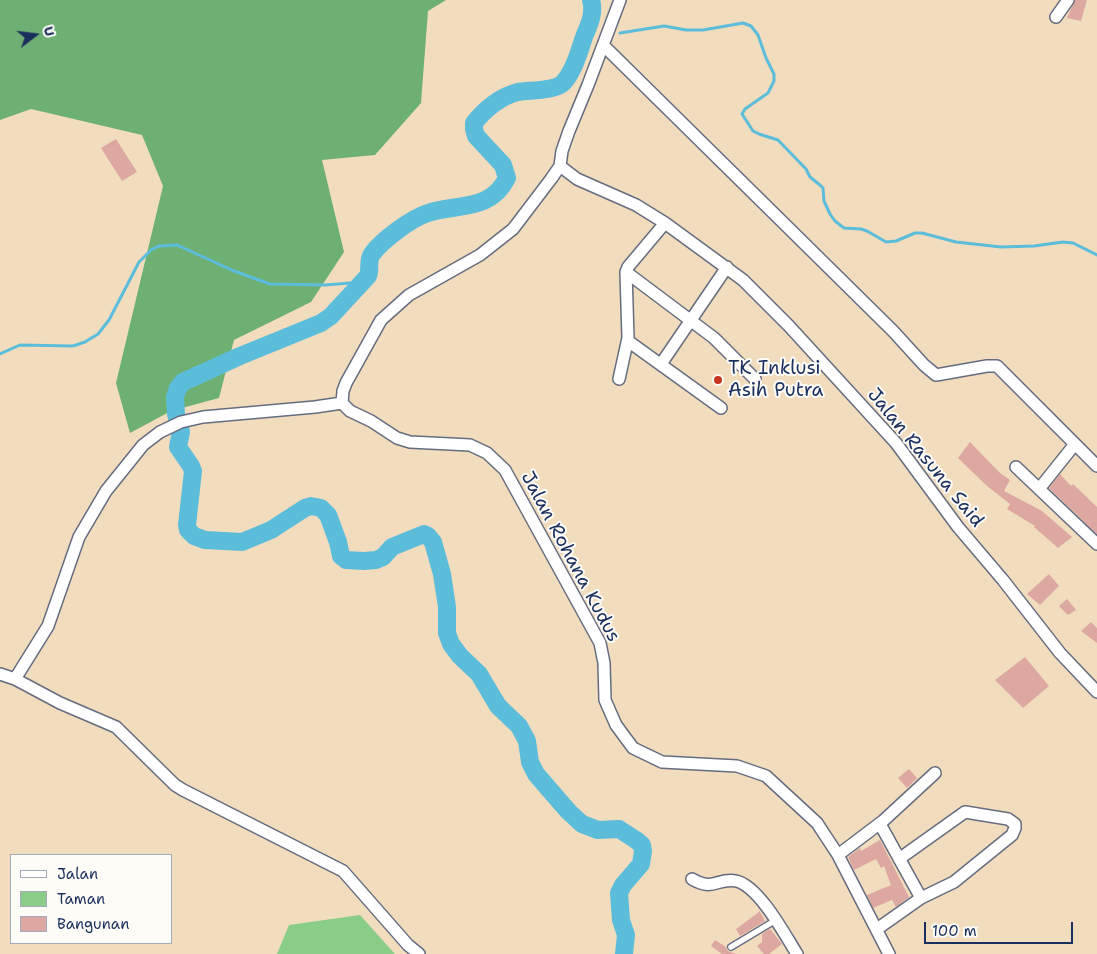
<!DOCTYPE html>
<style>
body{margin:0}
#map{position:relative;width:1097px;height:954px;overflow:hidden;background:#f2dcbe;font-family:"Shantell Sans",sans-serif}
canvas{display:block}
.legend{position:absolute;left:10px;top:854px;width:162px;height:90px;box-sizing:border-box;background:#fdfcf7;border:1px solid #a3aaba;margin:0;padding:6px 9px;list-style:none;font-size:15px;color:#1b2f5e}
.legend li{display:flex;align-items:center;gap:10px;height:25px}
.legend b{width:25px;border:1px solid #a3aaba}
.north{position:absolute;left:10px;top:10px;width:50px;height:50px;-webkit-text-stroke:4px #fdfcf7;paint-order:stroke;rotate:75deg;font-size:14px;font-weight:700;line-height:20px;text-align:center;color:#1b2f5e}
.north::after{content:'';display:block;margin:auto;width:18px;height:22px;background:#1b2f5e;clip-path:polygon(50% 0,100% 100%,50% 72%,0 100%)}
.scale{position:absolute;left:924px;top:922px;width:149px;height:22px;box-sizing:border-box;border:2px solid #1b2f5e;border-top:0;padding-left:6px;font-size:15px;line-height:18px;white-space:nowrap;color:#1b2f5e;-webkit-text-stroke:4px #fdfcf7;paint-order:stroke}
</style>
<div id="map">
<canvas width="1097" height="954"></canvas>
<ul class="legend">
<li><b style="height:6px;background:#fff"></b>Jalan</li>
<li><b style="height:14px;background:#89cd87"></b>Taman</li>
<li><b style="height:14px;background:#dca8a1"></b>Bangunan</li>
</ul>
<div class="north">U</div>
<div class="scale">100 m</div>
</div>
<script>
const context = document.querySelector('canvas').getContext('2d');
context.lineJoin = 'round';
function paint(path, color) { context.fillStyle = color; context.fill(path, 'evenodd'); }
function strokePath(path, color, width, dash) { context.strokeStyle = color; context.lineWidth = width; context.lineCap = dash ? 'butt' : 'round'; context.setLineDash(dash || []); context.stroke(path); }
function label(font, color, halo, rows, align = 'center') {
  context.font = font + ' "Shantell Sans",sans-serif'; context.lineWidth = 4; context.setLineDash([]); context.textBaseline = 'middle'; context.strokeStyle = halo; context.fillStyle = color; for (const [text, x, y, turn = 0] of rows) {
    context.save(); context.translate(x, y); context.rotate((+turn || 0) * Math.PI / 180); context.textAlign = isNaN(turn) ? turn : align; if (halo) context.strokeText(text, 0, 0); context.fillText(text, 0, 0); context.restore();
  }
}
paint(new Path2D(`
 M360 915 395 954H277L289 925Z`), '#89cd87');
paint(new Path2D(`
 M0 0H446L428 11 421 103 375 155 322 160 344 252 311 302 234 340 219 398 171 411 130 433 116 383 163 186 142 135 31 109 0 120Z`), '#6eb074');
strokePath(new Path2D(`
 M620 33 664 26 686 30H703L743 23 751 26 758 35 766 58 774 74V81L768 93 745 109 742 114 753 131 759 134 778 140 806 169 810 177 820 185 823 188 824 201 830 214 835 221 844 228 861 229 867 231 886 242 896 241 915 233H922L956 242 1001 247 1034 246 1063 242 1073 243 1097 255
 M0 354 20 345 73 346 85 342 98 334 109 320 139 262 151 250 159 246 177 245 234 271 270 284 325 285 363 282`), '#5cbddb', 3);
strokePath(new Path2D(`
 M591 0C595 13 589 25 584 37 579 52 574 71 563 83 555 91 530 90 518 92 501 96 485 109 474 123V129L476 136 503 165 507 178C490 212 458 203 428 213 412 218 382 240 372 254 367 261 371 269 368 276L331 316 321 323 240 356 183 382 178 388 175 397 176 414 181 432 178 447 191 466 193 471 187 525 188 530 194 536 205 540 242 542 271 530 305 508 311 506 321 508 328 515 338 542 341 556 346 560 364 561 376 560 383 557 392 547 424 534 428 536 433 542 442 574 447 607V633L451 644 460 656 479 674 498 706 519 726 527 741 530 762 536 774 568 811 582 824 598 830 619 829 636 840 642 845 643 851 641 864 623 885 619 893 621 920 626 935 624 954`), '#5cbddb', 18);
paint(new Path2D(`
 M1075 0H1087L1081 21 1067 18Z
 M116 139 137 172 122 181 101 148Z
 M970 442 1000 473 1010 480 1004 491 1042 511 1072 537 1058 548 1034 527 1035 526 1007 509 1010 504 987 486 958 458Z
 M1060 474 1071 486 1073 484 1097 507V534L1049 488Z
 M1049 574 1059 586 1040 605 1027 594Z
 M1067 599 1076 610 1068 615 1059 606Z
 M1091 622 1097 628V643L1081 631Z
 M1025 657 1049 686 1023 708 995 680Z
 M909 769 917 778 907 788 898 778Z
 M880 840 909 897 896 907 892 900 873 908 867 895 891 885 884 866 881 868 876 859 854 870 848 857 860 848 861 851Z
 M759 910 765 921 740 936 736 929 759 912Z
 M770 929 782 944 769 954H764L757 946 762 942V934Z
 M715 940 726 947 728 951 736 954H722L711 946Z`), '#dca8a1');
const lane = new Path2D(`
 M731 947 776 920`);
const street = new Path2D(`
 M1056 17 1068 0
 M603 45 893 331 924 365 936 375 987 366H997L1097 466
 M560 166 577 179 636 205 665 223 743 280 789 326 896 443 958 527 1003 580 1060 653 1097 692
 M626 272 714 338 755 379
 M628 341 721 408
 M661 364 727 267
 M619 379 628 338 626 272 628 267 665 223
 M342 403 350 411 371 421 397 438 410 442 470 445 487 453 505 470 600 643 604 663 605 700 616 725 633 748 662 762 737 766 766 776 817 823 838 855 889 954
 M342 403 343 391 346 383 381 320 409 295 480 255 513 229 551 179 560 166 562 151 569 131 588 85 620 0
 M1016 467 1097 544
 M1039 489 1075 444
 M0 674 15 679 60 703 116 727 175 785 183 790 343 871 408 945 419 954
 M15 679 48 626 79 537 106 491 143 445 160 432 181 422 203 417 315 407 342 403
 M880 824 921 898
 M838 855 883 821 935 773
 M692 879C714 892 718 877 736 881 759 886 785 935 797 954
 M877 929 921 898 954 882 1012 835 1015 828V824L1008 819 965 812 899 859`);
strokePath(lane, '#666c80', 8);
strokePath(street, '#666c80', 14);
strokePath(lane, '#fff', 5.5);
strokePath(street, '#fff', 11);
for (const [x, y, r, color] of [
 [718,380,5,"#c8321e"]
]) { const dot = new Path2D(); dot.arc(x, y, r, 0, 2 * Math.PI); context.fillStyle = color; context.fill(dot); strokePath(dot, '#fdfcf7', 2); }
label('19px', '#1b2f5e', '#fdfcf7', [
 ["TK Inklusi",728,369],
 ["Asih Putra",728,391]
], 'left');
label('19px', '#1b2f5e', '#fdfcf7', [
 ["Jalan Rasuna Said",925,458,51],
 ["Jalan Rohana Kudus",570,557,62]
]);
</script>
